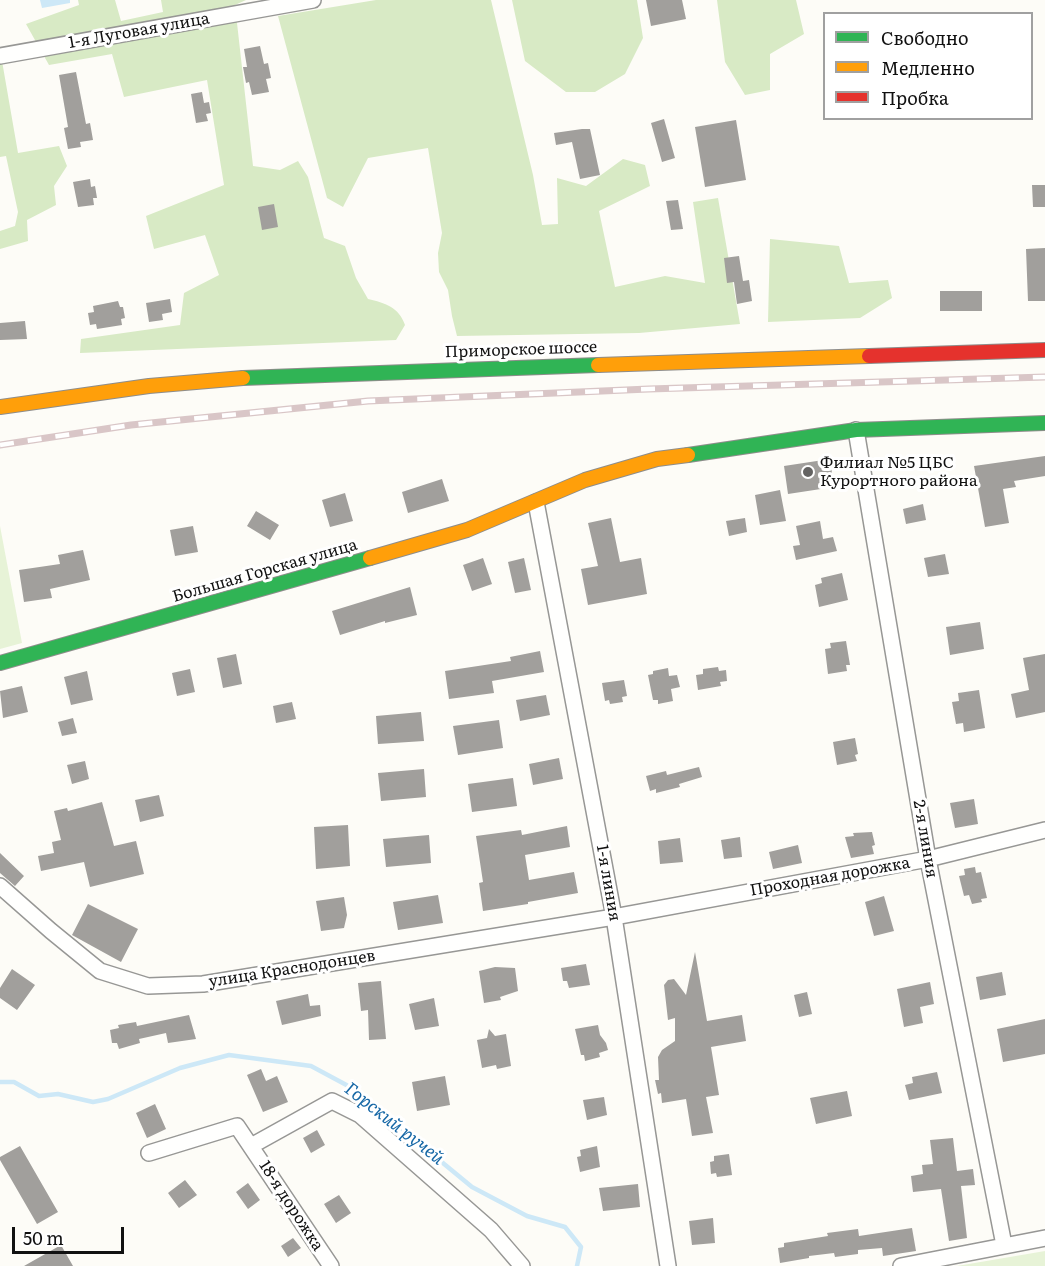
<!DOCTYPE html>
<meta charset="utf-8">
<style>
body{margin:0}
#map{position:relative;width:1045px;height:1266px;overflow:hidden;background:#fdfcf7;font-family:Literata,serif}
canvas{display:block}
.legend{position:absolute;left:823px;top:12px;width:210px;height:108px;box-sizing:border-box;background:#fff;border:2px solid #a0a0a0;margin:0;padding:8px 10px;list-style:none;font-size:18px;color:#111}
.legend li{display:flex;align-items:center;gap:12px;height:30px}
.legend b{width:30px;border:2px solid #a0a0a0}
.scale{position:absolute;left:12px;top:1227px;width:112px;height:27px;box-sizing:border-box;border:3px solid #111;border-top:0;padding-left:8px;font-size:18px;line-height:21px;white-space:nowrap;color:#111;-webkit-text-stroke:4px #fff;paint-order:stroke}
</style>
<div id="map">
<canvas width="1045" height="1266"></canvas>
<ul class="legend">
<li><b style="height:8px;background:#30b455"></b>Свободно</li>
<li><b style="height:8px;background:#ff9f0a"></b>Медленно</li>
<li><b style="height:8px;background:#e5322d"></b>Пробка</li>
</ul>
<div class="scale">50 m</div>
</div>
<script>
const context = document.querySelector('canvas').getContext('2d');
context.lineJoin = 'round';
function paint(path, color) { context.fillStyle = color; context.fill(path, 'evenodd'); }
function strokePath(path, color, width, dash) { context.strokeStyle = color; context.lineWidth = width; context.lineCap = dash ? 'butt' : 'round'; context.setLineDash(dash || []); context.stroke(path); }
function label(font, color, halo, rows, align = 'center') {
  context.font = font + ' Literata,serif'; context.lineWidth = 6; context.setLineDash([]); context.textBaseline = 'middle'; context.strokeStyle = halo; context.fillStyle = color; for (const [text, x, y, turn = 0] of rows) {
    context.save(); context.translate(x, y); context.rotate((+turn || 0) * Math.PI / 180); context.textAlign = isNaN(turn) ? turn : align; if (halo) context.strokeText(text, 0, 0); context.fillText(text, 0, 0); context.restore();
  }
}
paint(new Path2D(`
 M0 526 22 643 0 649Z
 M1045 1251V1266H957Z`), '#e7f3d7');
paint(new Path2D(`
 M78 0H115L121 21 163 12 161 0H246L235 5 253 166 280 170 298 161 308 177 324 238 345 246 356 278 368 299C385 303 399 307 405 325L396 340 80 353 81 339 180 325 184 293 219 275 205 235 154 249 146 216 224 185 207 80 124 97 112 54 49 65 26 24 79 5Z
 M376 0H491L533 175 542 225 558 224 557 178 586 186 623 159 645 165 650 186 599 211 615 287 665 276 705 283 693 202 718 198 740 324 639 333 457 336 452 316 448 290 439 272 438 253 442 233 428 148 368 158 343 207 327 198 278 16Z
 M512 0H637L643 38 625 74 595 92H566L525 61Z
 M717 0H796L804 34 770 54V90L745 95 725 62Z
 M0 61H2L18 153 59 146 67 166 54 186 56 205 27 220 28 241 0 249V231L15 226 18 212 6 156 0 157Z
 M770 239 839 246 849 283 888 280 892 298 860 318 768 322Z`), '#d8eac5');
paint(new Path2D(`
 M40 0H70V3L42 8Z`), '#cde8f7');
strokePath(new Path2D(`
 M0 1082H14L39 1096 58 1094 93 1102 108 1099 180 1068 229 1055 311 1066 352 1088 472 1187 527 1216 565 1227 581 1247 577 1266`), '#cde8f7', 4.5);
paint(new Path2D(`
 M646 0H682L686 19 651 26Z
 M260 46 264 64 268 63 271 78 266 79 269 92 252 95 249 82 246 83 243 67H247L244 49Z
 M76 72 86 124 90 123 93 140 80 142 81 147 68 149 64 128 68 127 59 75Z
 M202 92 204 103 209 102 211 113 206 114 208 121 196 123 191 94Z
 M664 119 675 158 662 162 651 123Z
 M736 120 746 180 705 187 695 127Z
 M582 129H590L600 175 580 179 572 142 556 145 554 133Z
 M90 179 91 187 95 186 97 198H93L94 205 78 207 73 182Z
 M1032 185H1045V207H1033Z
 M678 200 683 229 671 230 666 201Z
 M274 204 278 227 262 230 258 207Z
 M1045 248V301H1028L1026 249Z
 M739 256 743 281 749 280 752 301 737 304 734 282 727 283 724 258Z
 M940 291H982V311H940Z
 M170 299 172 312 162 314 163 320 149 322 146 303Z
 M118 301 120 307H123L125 318 121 319 122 325 97 329 96 324 90 325 88 313 94 312 93 306Z
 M25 321 27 339 0 340V323Z
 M1045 456V476L1014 481 1016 487 1003 489 1009 523 985 527 974 466Z
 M830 459 834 487 788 494 784 466Z
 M442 479 449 501 408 513 402 492Z
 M780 490 786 521 760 525 755 495Z
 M345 493 353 521 330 527 322 500Z
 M923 504 926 520 906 524 903 509Z
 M256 511 279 525 270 540 247 526Z
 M611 518 620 562 641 558 647 594 588 605 581 569 598 566 588 523Z
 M745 518 747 532 729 536 726 521Z
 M820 521 823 539 833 537 837 551 796 560 793 546 800 545 796 526Z
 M193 526 198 552 175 556 170 530Z
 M83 550 90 580 50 589 52 598 24 602 19 570 60 564 58 555Z
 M945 554 949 574 928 577 924 558Z
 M483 558 492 584 472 591 463 565Z
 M524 558 531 590 515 593 508 562Z
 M842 573 848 600 819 607 815 585 822 583 821 578Z
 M410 587 417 615 385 623V621L340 635 332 611Z
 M980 622 984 649 950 655 946 627Z
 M846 641 850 665H846L847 671 828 674 825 649 831 648 830 643Z
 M540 651 544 672 492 681 494 693 449 699 445 671 511 661 510 657Z
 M236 654 242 684 223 688 217 658Z
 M1045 654V712L1016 718 1011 694 1029 690 1023 658Z
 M718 667 719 671 726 670 727 681 720 682 721 686 698 690 696 675 703 674V669Z
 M668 668 669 676 677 675 680 687 671 689 673 701 658 704V700H653L648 675 653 674V671Z
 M190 669 195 692 177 696 172 673Z
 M87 671 93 700 71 705 64 677Z
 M624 680 627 696 622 697 623 702 610 704 609 700 605 701 602 683Z
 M22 686 28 712 3 718 0 691Z
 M979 690 985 728 964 732 963 723 956 724 952 702 959 701 958 693Z
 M546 695 550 715 520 721 516 700Z
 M292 702 296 719 276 723 273 706Z
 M421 712 424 741 378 744 376 716Z
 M73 718 77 733 62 736 58 722Z
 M499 720 503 748 458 755 453 726Z
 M855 738 858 754 855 755 857 761 837 765 833 742Z
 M559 758 563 779 533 785 529 764Z
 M85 761 89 779 72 784 67 765Z
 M699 767 702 777 679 784 680 787 656 793V789L650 791 646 776 666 771 667 775Z
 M424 769 426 797 381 801 378 773Z
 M513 778 517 806 472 812 468 784Z
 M159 795 164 816 140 822 135 800Z
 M974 799 978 824 955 828 950 803Z
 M102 802 114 846 136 841 144 874 90 887 84 862 41 871 38 856 54 853 52 842 61 840 54 811 67 808 68 811Z
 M348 825 350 866 316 869 314 827Z
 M567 826 570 847 525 855 529 880 574 872 578 893 528 902V904L483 911 479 883 483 882 476 836 521 830 522 835Z
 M872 832 875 845 872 846 874 854 851 858 845 837 854 836 853 833Z
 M429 835 431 863 386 867 383 839Z
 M740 837 742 857 724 859 721 840Z
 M680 838 683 862 660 864 658 841Z
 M798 845 802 863 773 869 769 852Z
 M0 853 24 876 15 886 0 873Z
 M975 867 976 873 981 872 987 898 981 899 982 902 972 904 969 895 964 896 959 876 965 875 964 869Z
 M438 895 443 923 398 930 393 902Z
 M884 896 894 931 874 936 865 902Z
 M344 897 347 915 344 928 321 931 316 901Z
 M88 904 138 929 121 962 72 935Z
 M695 952 707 1021 742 1015 746 1041 711 1047 719 1095 706 1097 713 1133 692 1136 686 1099 662 1103 661 1093 658 1094 655 1080H659L658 1057 662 1050 675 1041V1018L668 1020 664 985 668 980 674 979 686 995Z
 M586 964 590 985 569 988 567 981H563L561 968Z
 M495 967 515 968 518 991 500 997 501 1000 484 1003 479 971Z
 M12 969 35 985 17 1010 0 998V988Z
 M1002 972 1006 995 980 1000 976 977Z
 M381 981 386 1039 369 1040 368 1010 361 1011 358 983Z
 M930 982 934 1004 920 1007 923 1023 904 1027 897 989Z
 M807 992 812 1014 799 1017 794 995Z
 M308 994 310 1006 320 1005 321 1016 282 1025 276 1001Z
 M434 998 439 1026 415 1030 409 1004Z
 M189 1015 196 1039 168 1043 166 1033 139 1039 140 1043 119 1049 117 1043H112L110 1030 119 1028 118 1025 136 1022 137 1026Z
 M1045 1019V1054L1003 1062 997 1029Z
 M598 1025 600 1035 606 1043 608 1050 599 1053 600 1057 585 1061 584 1055H581L575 1029Z
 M489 1029 495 1036 506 1034 511 1066 497 1069 496 1065 482 1068 477 1040 487 1038Z
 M261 1069 266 1081 277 1076 288 1102 263 1112 247 1075Z
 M937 1072 942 1093 909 1100 905 1085 913 1083 912 1077Z
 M445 1076 450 1105 417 1111 412 1082Z
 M847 1091 852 1116 816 1124 810 1098Z
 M604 1097 607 1115 587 1120 583 1100Z
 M155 1104 166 1129 147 1138 136 1113Z
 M317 1130 325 1145 311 1153 303 1138Z
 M953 1138 957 1171 973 1169 975 1185 961 1186 967 1238 949 1241 941 1189 913 1192 911 1176 923 1174 922 1165 933 1164 930 1140Z
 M20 1146 58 1212 37 1224 0 1160V1157Z
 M597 1146 600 1167 580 1172 577 1157 581 1156 580 1150Z
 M729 1154 732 1175 717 1177 716 1173 711 1174 710 1162 714 1161V1156Z
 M185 1180 197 1195 179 1208 168 1193Z
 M248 1183 260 1200 248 1209 236 1192Z
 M638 1184 640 1207 603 1211 599 1188Z
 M339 1195 351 1213 336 1223 324 1204Z
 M713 1218 715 1243 692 1245 689 1221Z
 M912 1228 916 1251 883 1256 882 1248 858 1250V1254L835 1257 834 1253 809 1256V1258L780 1263 778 1248 784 1247V1243L828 1236 827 1233 858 1229 859 1236Z
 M293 1238 301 1248 288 1257 281 1246Z
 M61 1245 73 1266H24Z`), '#a19f9c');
const street = new Path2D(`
 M0 56 313 0
 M856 430 928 859 1004 1245
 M536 502 614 917 668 1266
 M0 886 51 931 100 971 148 986 203 984 614 917 928 859 1045 830
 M251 1146 332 1101 360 1115 491 1230 522 1266
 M149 1153 237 1126 331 1266
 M901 1266 1045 1238`);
const fast = new Path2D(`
 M243 378 598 365
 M688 455 856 430 1045 423
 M0 663 370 558`);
const slow = new Path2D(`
 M598 365 869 356
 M0 407 149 386 243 378
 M370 558 467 530 585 480 657 459 688 455`);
const jam = new Path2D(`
 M869 356 1045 350`);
strokePath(street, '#979795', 18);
strokePath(fast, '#8e8d8b', 16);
strokePath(slow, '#8e8d8b', 16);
strokePath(jam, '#8e8d8b', 16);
strokePath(street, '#fffffe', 15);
strokePath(fast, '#30b455', 14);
strokePath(slow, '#ff9f0a', 14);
strokePath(jam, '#e5322d', 14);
const rail = new Path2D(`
 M0 445 131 425 368 401 649 389 1045 377`);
strokePath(rail, '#d9c6c7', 7);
strokePath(rail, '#fff', 4.5, [14]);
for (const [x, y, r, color] of [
 [808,472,6,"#646362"]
]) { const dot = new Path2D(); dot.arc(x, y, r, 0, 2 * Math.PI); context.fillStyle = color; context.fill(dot); strokePath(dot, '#fff', 2); }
label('16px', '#111', '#fff', [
 ["1-я Луговая улица",139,31,-10],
 ["Приморское шоссе",521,350,-2],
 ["Большая Горская улица",265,571,-16],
 ["2-я линия",925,839,80],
 ["Проходная дорожка",830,877,-10],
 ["1-я линия",608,883,80],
 ["улица Краснодонцев",292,969,-9],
 ["18-я дорожка",291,1206,57]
]);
label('16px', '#111', '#fff', [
 ["Филиал №5 ЦБС",820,463],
 ["Курортного района",820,481]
], 'left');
label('italic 18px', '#1768a6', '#fff', [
 ["Горский ручей",394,1124,38]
]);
</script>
